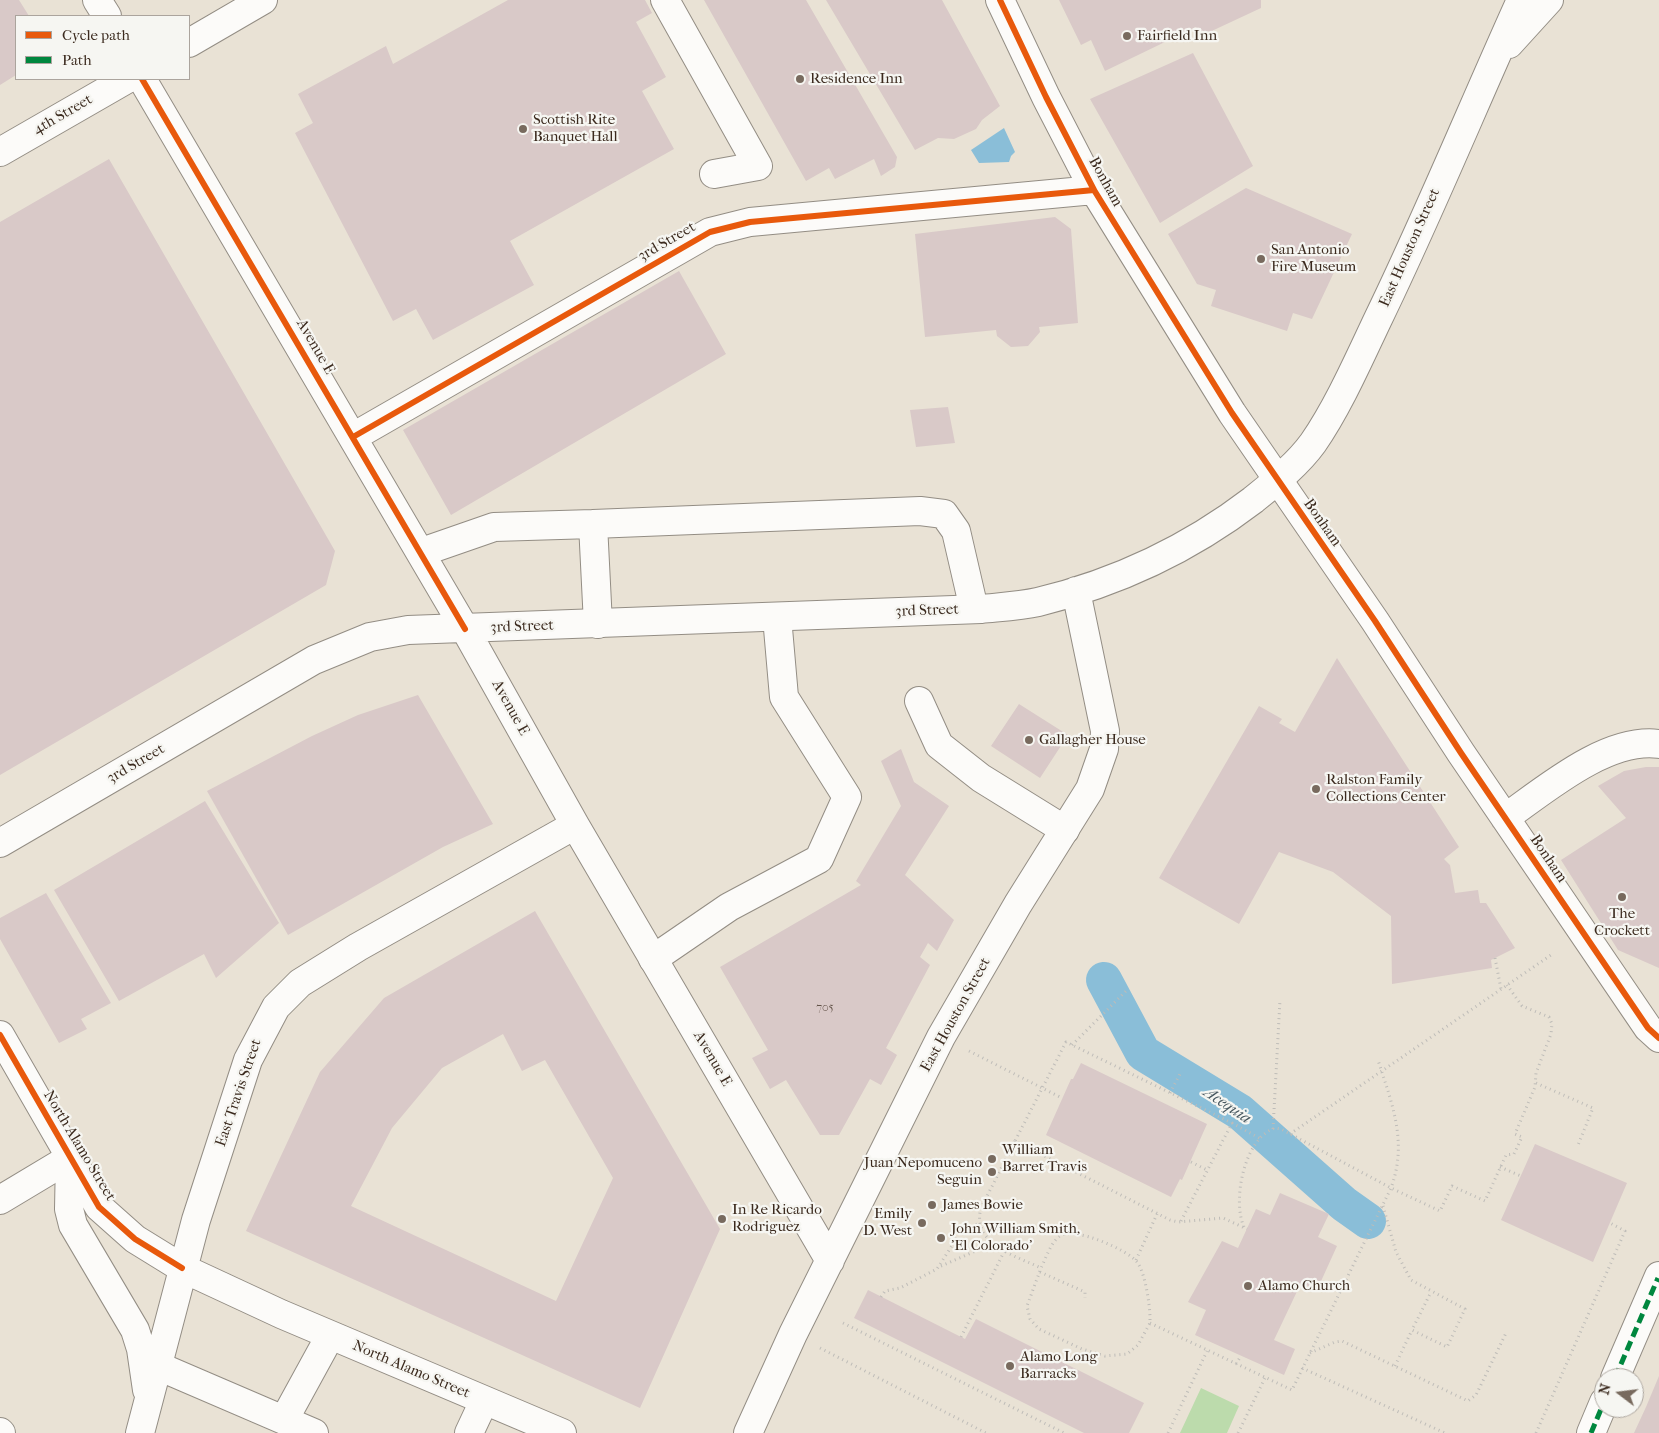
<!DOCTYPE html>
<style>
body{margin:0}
#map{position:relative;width:1659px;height:1433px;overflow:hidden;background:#e9e2d5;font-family:"IM FELL French Canon",serif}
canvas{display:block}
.legend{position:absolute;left:15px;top:15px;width:175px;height:65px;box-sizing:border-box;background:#f6f6f2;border:1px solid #aba49d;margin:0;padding:6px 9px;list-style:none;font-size:15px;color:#3b2a1e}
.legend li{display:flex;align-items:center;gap:10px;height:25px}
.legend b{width:25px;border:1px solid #aba49d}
.north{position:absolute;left:1594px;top:1368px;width:50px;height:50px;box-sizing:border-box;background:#f6f6f2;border:1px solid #aba49d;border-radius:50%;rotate:285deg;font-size:14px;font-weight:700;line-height:20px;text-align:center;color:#3b2a1e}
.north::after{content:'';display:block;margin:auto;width:18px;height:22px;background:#786a5e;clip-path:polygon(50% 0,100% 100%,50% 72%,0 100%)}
</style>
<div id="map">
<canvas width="1659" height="1433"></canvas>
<ul class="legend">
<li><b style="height:6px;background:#e8590c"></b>Cycle path</li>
<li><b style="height:6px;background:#00873e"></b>Path</li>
</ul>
<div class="north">N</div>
</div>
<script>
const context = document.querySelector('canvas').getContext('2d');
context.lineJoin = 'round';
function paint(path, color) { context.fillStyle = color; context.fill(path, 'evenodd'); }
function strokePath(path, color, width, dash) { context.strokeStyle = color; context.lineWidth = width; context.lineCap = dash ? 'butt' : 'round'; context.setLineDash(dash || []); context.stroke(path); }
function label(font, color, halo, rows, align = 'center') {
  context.font = font + ' "IM FELL French Canon",serif'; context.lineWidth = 4.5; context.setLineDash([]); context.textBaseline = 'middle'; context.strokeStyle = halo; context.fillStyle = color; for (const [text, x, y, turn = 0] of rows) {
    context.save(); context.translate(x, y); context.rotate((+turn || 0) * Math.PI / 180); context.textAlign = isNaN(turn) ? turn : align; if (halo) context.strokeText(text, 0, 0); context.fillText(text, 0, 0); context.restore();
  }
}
paint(new Path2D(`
 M1201 1388 1239 1406 1227 1433H1180Z`), '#bcdbac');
paint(new Path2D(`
 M1004 128 1015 152 1011 156 1009 162 979 163 971 150Z`), '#8abed8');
strokePath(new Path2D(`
 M1104 980 1143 1053 1240 1112 1344 1204 1368 1221`), '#8abed8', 36);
paint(new Path2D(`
 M0 0H19L29 16H16V75L0 85Z
 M508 0H645L652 13 636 22 666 77 642 91 674 149 510 241 534 285 433 340 416 309 393 321 295 133 313 123 298 94 386 46 393 64Z
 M704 0H806L897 157 895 167 881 176 874 159 835 179 829 168 806 181Z
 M826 0H942L1000 106 982 120 976 129 954 139 938 138 915 150Z
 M1059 0H1261V8L1201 36 1196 27 1105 71 1091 40 1081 45Z
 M1193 53 1253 166 1160 223 1090 99Z
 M109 159 335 551 326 585 0 775V222Z
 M1246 188 1352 234 1312 319 1293 313 1287 331 1211 306 1216 290 1197 284 1168 234Z
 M1055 217 1071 229 1078 323 1039 327 1040 332 1028 346 1011 347 997 336 996 330 925 337 915 234Z
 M679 271 726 354 451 515 403 430Z
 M948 407 955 443 916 447 910 410Z
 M1337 658 1459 847 1444 859 1450 865 1455 893 1478 890 1480 903H1486L1515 948 1491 960 1492 968 1392 984 1391 916 1333 872 1279 852 1239 924 1159 878 1259 706 1282 719 1279 723 1295 732Z
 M418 695 493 824 443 847 288 935 207 791 312 736 358 715Z
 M1019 704 1068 735 1040 778 991 746Z
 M901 749 914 782 949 806 905 875 954 920 937 951 928 943 920 957 930 965 886 1048 897 1055 881 1085 870 1079 839 1135H820L786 1080 770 1089 752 1058 768 1050 720 967 861 885 856 881 901 806 881 761Z
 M1646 767H1659V968L1618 950 1561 860 1626 818 1598 786 1624 771Z
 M205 801 279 923 216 978 204 954 119 1001 54 890Z
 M46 893 111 1003 81 1019 87 1029 59 1043 0 939V918Z
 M535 911 720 1229 640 1408 246 1231 320 1072 384 998ZM503 1034 522 1071 545 1060 613 1178 556 1301 351 1206 392 1128 442 1068Z
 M1081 1063 1207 1124 1182 1180 1180 1179 1171 1197 1046 1135 1071 1079H1073Z
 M1535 1144 1627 1183 1593 1262 1501 1220Z
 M1280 1193 1329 1214 1318 1237 1337 1246 1317 1290 1301 1283 1274 1340 1295 1349 1284 1375 1195 1335 1206 1310 1188 1302 1222 1241 1238 1248 1256 1209 1270 1215Z
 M868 1290 965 1339 976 1319 1144 1403 1129 1433H1084L854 1318Z
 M1659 1376V1433H1634L1646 1407Z`), '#d9c9c8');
const minor = new Path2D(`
 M97 0 107 16
 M665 0 758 166 714 174
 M1000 0 1046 97 1094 190 1232 413 1375 621 1461 753 1648 1028 1659 1038
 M189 43 263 0
 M142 79 465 629
 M0 152 127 79
 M353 437 710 232 750 222 1094 190
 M422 552 494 527 593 524
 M598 624 593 524 920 511 944 514 956 531 974 609
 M919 701 939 745 981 778 1065 830
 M1505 818C1546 789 1607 737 1659 744
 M653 959 729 907 819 859 847 797 784 697 777 617
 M0 1200 70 1158
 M158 1366 314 1433
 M1615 1378 1659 1276
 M284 1420 330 1336
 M0 1432 1 1433
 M469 1433 484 1401
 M1591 1433 1604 1402`);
const major = new Path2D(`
 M1509 44 1549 0
 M465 629 575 825 830 1261
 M0 843 314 660 370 637 408 630 981 609C1000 607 1020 606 1038 602 1116 583 1189 549 1253 500 1274 483 1297 465 1313 443 1338 407 1359 359 1378 319 1429 214 1473 106 1521 0
 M0 1035 99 1207 135 1239 182 1268 281 1314 562 1433
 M70 1158 69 1209 73 1225 135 1330 141 1349 147 1390
 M140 1433 196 1220 248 1060 276 1007 300 983 358 947 575 825
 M748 1433 793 1334 941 1037 1018 904 1090 789 1104 749 1105 731 1076 591`);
strokePath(minor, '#938d84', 30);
strokePath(major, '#938d84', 30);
strokePath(new Path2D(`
 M1495 958 1501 989
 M1072 1045 1126 991
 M969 1051 1062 1098
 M1536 1083 1593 1108 1578 1145
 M1170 1093 1181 1072
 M1232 1123 1261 1139
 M1273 1129 1280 1000
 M1290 1134 1551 955
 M1015 1141 981 1208C971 1244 1016 1256 1041 1268 1046 1258 1051 1242 1060 1236 1074 1226 1128 1250 1137 1262 1145 1272 1150 1305 1150 1318V1323L1138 1345 1127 1354 1105 1356 1082 1349 1039 1329 1030 1319 1027 1306 1041 1268
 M1191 1162 1207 1170
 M1500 1167 1521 1176
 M1383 1206 1396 1252 1411 1280 1465 1309 1447 1347 1412 1330 1431 1292
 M1181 1221 1232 1123 1066 1042 1015 1141 1170 1220 1178 1222 1223 1218 1247 1229
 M1244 1227C1232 1201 1244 1138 1275 1128L1281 1129 1391 1188 1440 1211 1452 1186 1485 1201 1506 1155 1514 1154 1522 1137 1515 1134 1535 1087 1536 1073 1551 1034 1552 1024 1549 1017 1522 1006 1507 985
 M1136 1260 1157 1214
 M941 1266 992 1244
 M1040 1272 1085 1292V1298
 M881 1297 885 1291 900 1288 937 1269 960 1233 979 1223
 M843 1323 1064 1433
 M1150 1323 1292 1390 1391 1188C1408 1142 1392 1104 1378 1060
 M961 1337 1005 1250
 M820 1348 986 1433
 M1310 1353 1335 1342 1342 1341 1468 1401 1476 1395 1506 1333
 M1236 1364 1241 1356
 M1395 1366 1412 1330
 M1302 1368 1445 1433
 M1168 1433 1207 1351
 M1238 1433 1265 1378
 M1536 1433 1625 1231 1610 1223`), '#bebcb8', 3, [1, 4]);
strokePath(minor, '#fcfbf9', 28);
strokePath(major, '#fcfbf9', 28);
strokePath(new Path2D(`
 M1615 1378 1658 1278
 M1591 1433 1604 1402`), '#00873e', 5, [10, 5]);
strokePath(new Path2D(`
 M1000 0 1046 97 1094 190 1232 413 1375 621 1461 753 1648 1028 1659 1038
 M142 79 465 629
 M353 437 710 232 750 222 1094 190
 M0 1035 99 1207 135 1239 182 1268`), '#e8590c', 6);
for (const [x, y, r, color] of [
 [1127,36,5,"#786a5e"],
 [800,79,5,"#786a5e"],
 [523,129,5,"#786a5e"],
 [1261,259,5,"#786a5e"],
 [1029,740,5,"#786a5e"],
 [1316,789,5,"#786a5e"],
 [1622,897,5,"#786a5e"],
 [992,1159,5,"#786a5e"],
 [992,1172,5,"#786a5e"],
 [932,1205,5,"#786a5e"],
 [722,1219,5,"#786a5e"],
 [922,1223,5,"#786a5e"],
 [941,1238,5,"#786a5e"],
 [1248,1286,5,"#786a5e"],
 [1010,1366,5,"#786a5e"]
]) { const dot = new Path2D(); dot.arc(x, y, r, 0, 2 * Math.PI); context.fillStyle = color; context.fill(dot); strokePath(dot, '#f6f6f2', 2); }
label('12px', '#625248', null, [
 ["705",825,1008]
]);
label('15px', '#3b2a1e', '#f6f6f2', [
 ["Fairfield Inn",1137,36],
 ["Residence Inn",810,79],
 ["Scottish Rite",533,120],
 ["Banquet Hall",533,137],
 ["San Antonio",1271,250],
 ["Fire Museum",1271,267],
 ["Gallagher House",1039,740],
 ["Ralston Family",1326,780],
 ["Collections Center",1326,797],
 ["The",1622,914,"center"],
 ["Crockett",1622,931,"center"],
 ["William",1002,1150],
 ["Barret Travis",1002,1167],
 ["Juan Nepomuceno",982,1163,"right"],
 ["Seguin",982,1180,"right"],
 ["James Bowie",942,1205],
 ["In Re Ricardo",732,1210],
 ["Rodriguez",732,1227],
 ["Emily",912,1214,"right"],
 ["D. West",912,1231,"right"],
 ["John William Smith,",951,1229],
 ["'El Colorado'",951,1246],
 ["Alamo Church",1258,1286],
 ["Alamo Long",1020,1357],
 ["Barracks",1020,1374]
], 'left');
label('15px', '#3b2a1e', '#f6f6f2', [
 ["4th Street",63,115,-30],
 ["Bonham",1105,182,61],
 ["3rd Street",667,242,-30],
 ["East Houston Street",1410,248,-66],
 ["Avenue E",315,347,60],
 ["Bonham",1322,523,55],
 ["3rd Street",927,611,-2],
 ["3rd Street",522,627,-2],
 ["Avenue E",510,708,61],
 ["3rd Street",136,764,-30],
 ["Bonham",1548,859,56],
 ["East Houston Street",956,1015,-61],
 ["Avenue E",712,1059,60],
 ["East Travis Street",239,1093,-71],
 ["North Alamo Street",79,1146,59],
 ["North Alamo Street",411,1370,23]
]);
label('italic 16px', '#485860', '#f6f6f2', [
 ["Acequia",1227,1106,34]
]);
</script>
